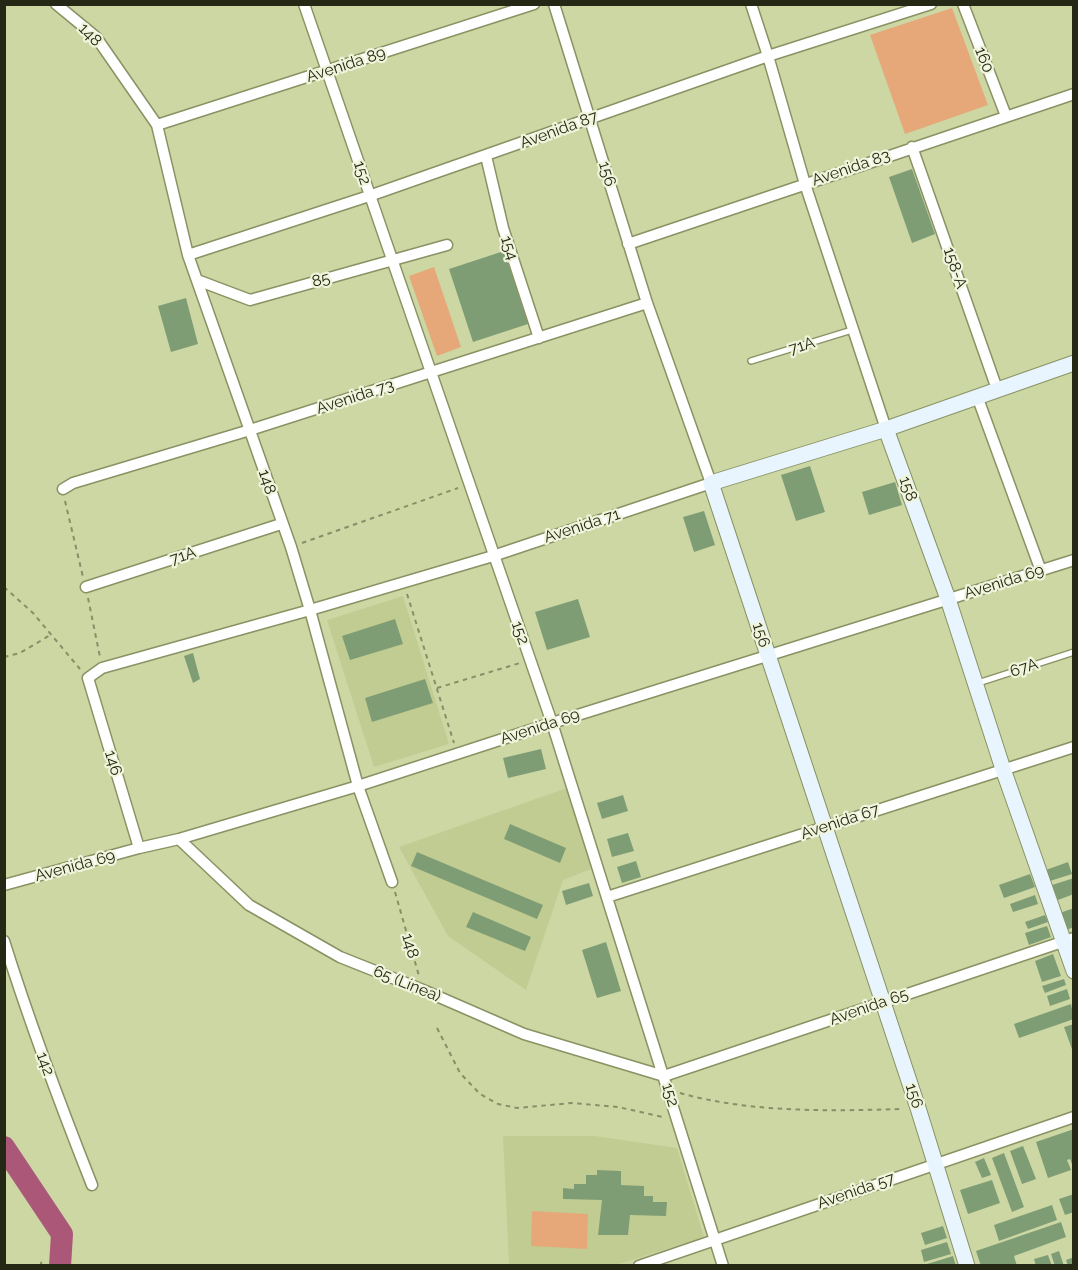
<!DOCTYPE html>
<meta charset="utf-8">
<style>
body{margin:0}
#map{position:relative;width:1078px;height:1270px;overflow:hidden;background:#ccd7a4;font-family:Raleway,sans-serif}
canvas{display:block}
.frame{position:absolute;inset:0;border:6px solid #242814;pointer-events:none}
</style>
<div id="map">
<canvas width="1078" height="1270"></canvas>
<div class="frame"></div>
</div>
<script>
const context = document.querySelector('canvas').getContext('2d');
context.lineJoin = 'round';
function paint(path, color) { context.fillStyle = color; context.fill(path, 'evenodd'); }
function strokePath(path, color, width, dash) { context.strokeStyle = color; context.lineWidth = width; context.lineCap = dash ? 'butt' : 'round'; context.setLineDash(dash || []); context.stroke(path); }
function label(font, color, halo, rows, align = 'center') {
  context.font = font + ' Raleway,sans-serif'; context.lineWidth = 4.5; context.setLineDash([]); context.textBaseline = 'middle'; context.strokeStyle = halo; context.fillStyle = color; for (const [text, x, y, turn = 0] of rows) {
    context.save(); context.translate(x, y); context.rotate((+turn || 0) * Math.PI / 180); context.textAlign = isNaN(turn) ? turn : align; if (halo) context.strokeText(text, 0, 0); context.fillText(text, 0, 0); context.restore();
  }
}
paint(new Path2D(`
 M403 596 449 744 374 767 327 620Z
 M567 788 591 869 563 880 526 990 448 936 399 847Z
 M503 1136H595L677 1148 704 1237 616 1265H509Z`), '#c1cc92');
paint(new Path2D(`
 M952 8 988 105 905 134 870 35Z
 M434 267 461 347 437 356 409 276Z
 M532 1211 588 1214 587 1249 531 1246Z`), '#e7a879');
strokePath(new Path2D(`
 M4 1147 62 1234 60 1266`), '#ab5878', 22);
paint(new Path2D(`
 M912 169 935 234 912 243 889 177Z
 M504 251 528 324 473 342 449 269Z
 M186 298 198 344 171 352 158 306Z
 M810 466 825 512 796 521 781 475Z
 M895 482 902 505 869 515 862 492Z
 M704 511 715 545 694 552 683 517Z
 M578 599 590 637 547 650 535 612Z
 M395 619 403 644 350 660 342 636Z
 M193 653 200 679 193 683 184 656Z
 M425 679 433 703 372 722 365 698Z
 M541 749 546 769 508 778 503 758Z
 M623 795 628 811 602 819 597 803Z
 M510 824 566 848 560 863 504 839Z
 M628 833 634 851 612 857 607 839Z
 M417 852 543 905 537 919 411 866Z
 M636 861 641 877 622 883 617 867Z
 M1068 862 1072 874 1050 881 1046 870Z
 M1030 874 1035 887 1004 898 999 885Z
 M1074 878V894L1058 900 1052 885Z
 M589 883 593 896 566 905 562 891Z
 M1035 895 1038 904 1013 912 1010 904Z
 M1074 908V927L1066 930 1060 913Z
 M473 912 531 937 525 951 466 927Z
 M1045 915 1048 922 1028 929 1025 922Z
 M1047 926 1051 937 1029 945 1025 933Z
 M606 942 621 991 597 998 582 950Z
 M1053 954 1061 976 1042 982 1035 961Z
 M1064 979 1066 985 1045 993 1042 986Z
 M1067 989 1070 999 1050 1006 1047 996Z
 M1071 1004 1074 1019 1019 1038 1014 1024Z
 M1074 1024V1052H1073L1064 1027Z
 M1074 1129V1169L1070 1159 1067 1160 1071 1170 1048 1178 1036 1142Z
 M1023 1146 1036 1179 1022 1184 1010 1151Z
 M1004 1153 1024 1207 1012 1212 992 1158Z
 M984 1158 991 1175 982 1178 975 1162Z
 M597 1170 621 1171V1185L644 1186V1196H653V1202H667L666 1216 630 1215 628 1235H598L602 1200 563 1199V1188L574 1189V1184H586V1175H597Z
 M992 1180 1000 1203 968 1214 960 1190Z
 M1074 1194V1212L1065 1215 1059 1199Z
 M1052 1205 1057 1220 999 1241 994 1225Z
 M1061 1222 1066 1237 1014 1256 1017 1266H981L976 1251Z
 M943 1226 947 1238 925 1245 921 1233Z
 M947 1242 951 1254 924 1262 921 1250Z
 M1059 1251 1064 1266H1055L1051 1254Z
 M1048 1255 1052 1266H1036L1034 1259Z
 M953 1256 956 1266H924V1265Z
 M1074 1257V1266H1068L1066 1260Z`), '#7f9d74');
const lane = new Path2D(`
 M751 361 852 330
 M978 683 1074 652`);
const street = new Path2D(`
 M56 4 96 37 157 125 188 255 291 547 310 610 358 786 392 882
 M304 4 552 723 723 1266
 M751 4 768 56 805 184 886 429
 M963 4 1006 116
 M157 125 534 4
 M912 147 997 389
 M486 156 503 228 539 338
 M628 244 1074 94
 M188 255 369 196 768 56 931 4
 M197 280 250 300 447 245
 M977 396 1041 571
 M63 489 73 483 250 430 647 303
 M86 587 281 524
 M179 839 249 905 340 957 423 990 524 1034 664 1076 1074 938
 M139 848 88 678 102 668 310 610 493 556 711 483 647 303 554 4
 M4 885 139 848 179 839 358 786 552 723 1074 560
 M607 897 1074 747
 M4 941C30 1024 60 1104 92 1185
 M639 1266 1074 1117`);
const secondary = new Path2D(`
 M886 429 948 599 1003 769 1074 971
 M967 1266 918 1108 711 483 886 429 1074 363`);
strokePath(lane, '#899263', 8);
strokePath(street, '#899263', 13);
strokePath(secondary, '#899263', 17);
strokePath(new Path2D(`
 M65 501 83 577
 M302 543 458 488
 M4 587 33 613 80 669
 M407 594 454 743
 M88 598 100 657
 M4 657 20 653 52 634
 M437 688 520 663
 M395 892 419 976
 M437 1028 460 1073 480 1094 498 1104 517 1108 572 1103 618 1107 663 1117
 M680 1093C751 1113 830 1111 903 1109
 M40 1266 43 1258`), '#878f69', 2, [4.5, 4.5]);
strokePath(lane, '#fff', 5);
strokePath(street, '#fff', 10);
strokePath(secondary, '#e8f5fe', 15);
label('16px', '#242814', '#eff4db', [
 ["148",90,35,46],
 ["160",984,60,69],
 ["Avenida 89",346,65,-18],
 ["Avenida 87",559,130,-20],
 ["Avenida 83",851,168,-19],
 ["152",362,173,72],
 ["156",607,174,73],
 ["154",509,248,72],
 ["158-A",955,268,71],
 ["85",321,280,-15],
 ["71A",802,346,-17],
 ["Avenida 73",355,397,-18],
 ["148",267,482,72],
 ["158",908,489,70],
 ["Avenida 71",582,526,-18],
 ["71A",183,556,-18],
 ["Avenida 69",1004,582,-17],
 ["152",520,633,70],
 ["156",761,635,72],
 ["67A",1024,668,-18],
 ["Avenida 69",540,727,-18],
 ["146",113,763,73],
 ["Avenida 67",840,822,-18],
 ["Avenida 69",75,866,-15],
 ["148",410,946,74],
 ["65 (Línea)",407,984,22],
 ["Avenida 65",869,1007,-19],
 ["142",45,1064,70],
 ["152",670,1095,73],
 ["156",914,1096,72],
 ["Avenida 57",856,1191,-19]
]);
</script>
